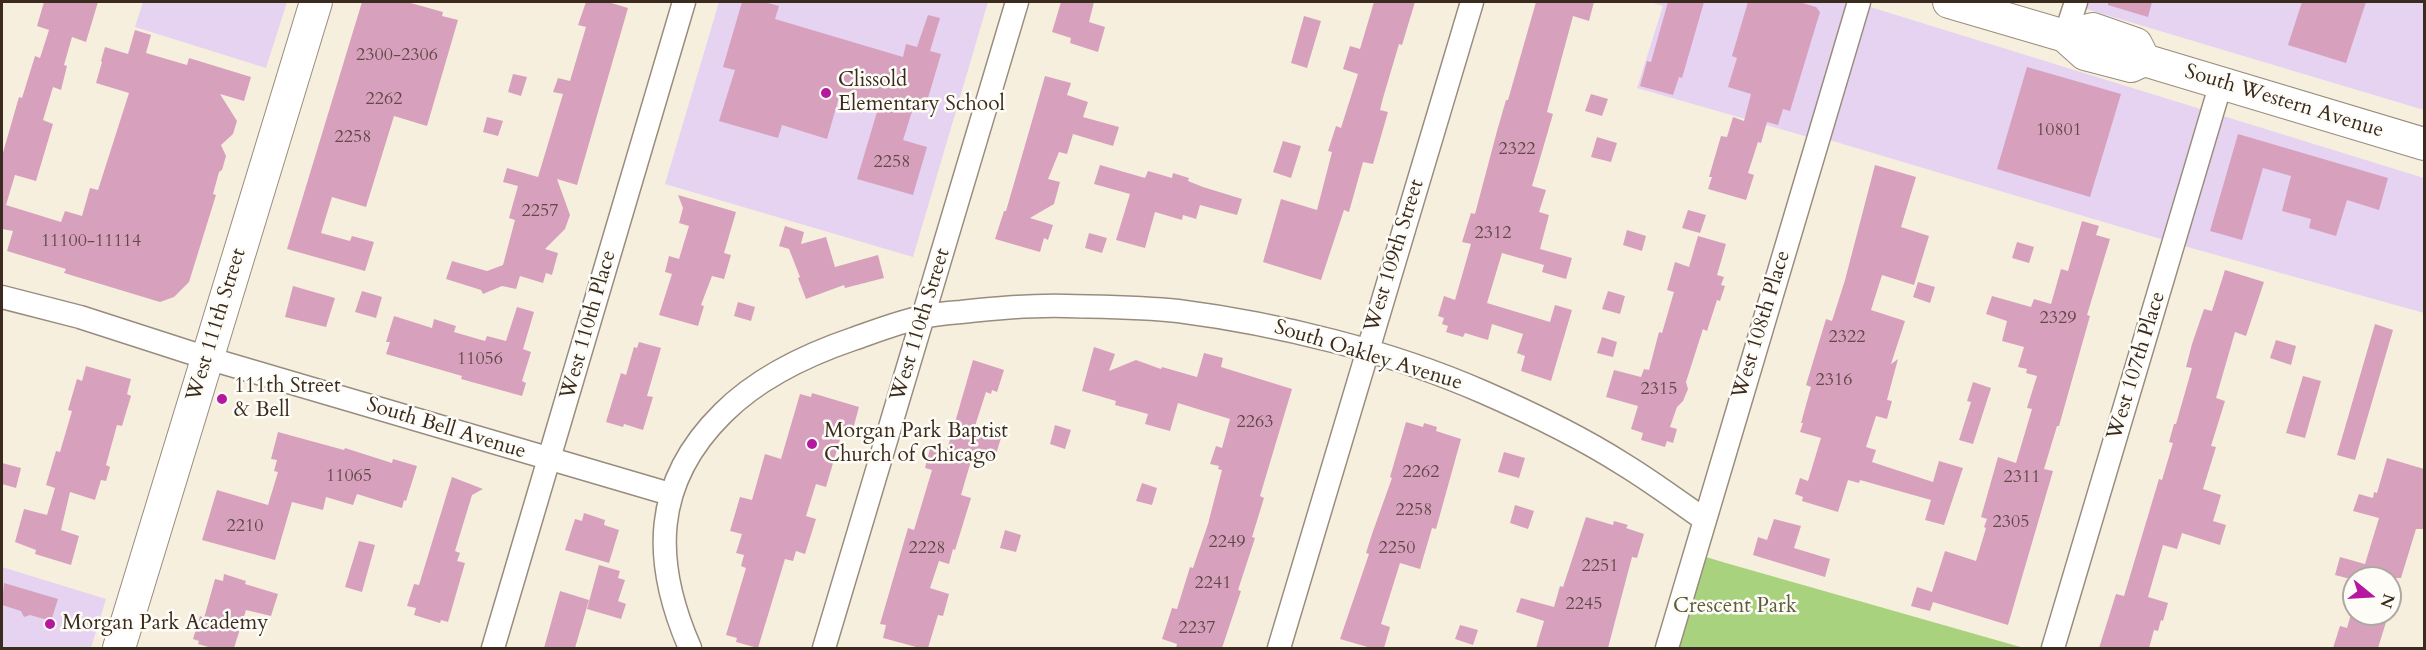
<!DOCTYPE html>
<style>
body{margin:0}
#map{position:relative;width:2426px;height:650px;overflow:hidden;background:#f7efde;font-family:Cardo,serif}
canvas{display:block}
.frame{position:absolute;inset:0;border:3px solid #3b2a1e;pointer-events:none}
.north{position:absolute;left:2342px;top:566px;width:60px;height:60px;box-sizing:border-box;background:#fdfcf7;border:2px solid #afa8a0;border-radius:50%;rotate:108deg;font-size:16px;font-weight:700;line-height:24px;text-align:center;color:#3b2a1e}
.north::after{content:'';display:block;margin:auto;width:21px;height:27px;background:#b5179e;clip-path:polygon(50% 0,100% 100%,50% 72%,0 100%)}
</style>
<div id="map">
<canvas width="2426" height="650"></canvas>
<div class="frame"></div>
<div class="north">N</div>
</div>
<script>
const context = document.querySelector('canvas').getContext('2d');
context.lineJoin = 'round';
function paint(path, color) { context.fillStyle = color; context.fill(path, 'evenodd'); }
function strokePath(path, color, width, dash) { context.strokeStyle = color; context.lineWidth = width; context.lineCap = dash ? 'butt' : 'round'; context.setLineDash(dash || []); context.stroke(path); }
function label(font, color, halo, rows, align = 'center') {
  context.font = font + ' Cardo,serif'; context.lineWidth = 5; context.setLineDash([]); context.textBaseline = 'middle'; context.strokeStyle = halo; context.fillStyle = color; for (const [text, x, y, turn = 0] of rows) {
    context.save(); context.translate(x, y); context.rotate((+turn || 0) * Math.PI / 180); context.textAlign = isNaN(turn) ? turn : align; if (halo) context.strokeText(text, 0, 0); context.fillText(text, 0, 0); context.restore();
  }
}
paint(new Path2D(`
 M143 2H287L266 68 135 27Z
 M719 2H988L913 257 665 184Z
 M1650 2H1854L2424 178V313L2184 246 1816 136 1815 139 1637 88 1663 6Z
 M2063 2H2424V110Z
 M2 567 106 599 91 648H2Z`), '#e5d3f1');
paint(new Path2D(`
 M1706 557 1726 563 2024 648H1679Z`), '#a9d27e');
paint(new Path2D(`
 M44 2H98L86 42 72 37 64 65 67 66 61 90 53 87 43 120 53 124 36 181 15 175 6 205 61 222 65 211 82 216 90 188 98 190 129 93 96 83 102 62 101 61 105 47 128 54 135 30 151 35 146 53 187 65 189 58 251 77 244 101 220 94 237 121 233 134 221 145 226 156 222 170 219 172 213 194 216 195 189 282 174 297 160 302 64 273 66 269 7 251 13 231 2 229V156L19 97 22 98 35 56 40 58 49 30 37 26Z
 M362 2H407L443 12 442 16 458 20 427 126 394 116 366 207 332 197 321 233 350 241 352 236 374 242 365 271 287 249Z
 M586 2H608L628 8 577 185 557 179 570 215 565 229 545 249 558 253 552 275 546 273 543 283 520 276 516 289 502 286 483 294 481 290 446 279 452 261 487 271 503 265 515 220 509 218 518 186 503 182 507 168 538 177 563 94 553 92 558 78 570 81 586 27 578 25Z
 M742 2H764L779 6 775 19 903 57 906 44 917 47 928 15 940 18 930 51 941 54 926 105 915 102 903 140 927 147 913 195 857 179 877 112 838 101 827 139 782 125 778 138 719 121 735 70 723 67Z
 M1061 2H1094L1089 22 1105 27 1098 52 1070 43 1071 38 1052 32Z
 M1374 2H1415L1402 45 1399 44 1383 98 1380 110 1388 112 1373 164 1363 162 1349 212 1344 210 1321 280 1263 262 1281 199 1317 210 1332 152 1328 151 1336 126 1341 128 1358 74 1343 69 1350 46 1360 49Z
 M1536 2H1594L1589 21 1573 16 1547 112 1553 114 1532 186 1546 190 1539 212 1549 215 1540 249 1572 258 1566 279 1542 272 1544 265 1502 253 1487 303 1550 322 1555 305 1572 310 1551 381 1521 371 1525 356 1517 353 1523 334 1492 324 1488 340 1465 333 1463 337 1446 332 1448 326 1442 324 1444 318 1438 316 1444 296 1455 300 1471 244 1462 242 1471 213 1475 214 1497 131 1506 100H1508Z
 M1668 2H1704L1682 78 1679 77 1673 95 1640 86 1647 61 1651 62Z
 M1748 2H1799L1816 7 1820 12 1790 111 1783 109 1778 125 1767 122 1761 143 1758 142 1748 173 1754 175 1746 200 1708 189 1712 177H1709L1721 136 1727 137 1733 117 1744 121 1751 94 1728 87 1737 58 1732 56Z
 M2108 2H2152L2148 17 2108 5Z
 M2302 2H2366L2346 63 2288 45Z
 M1304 16 1321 21 1307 68 1291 63Z
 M2027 67 2121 94 2090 197 1997 169Z
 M513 74 527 77 521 96 508 92Z
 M1045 76 1071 83 1067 95 1088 102 1083 117 1119 127 1113 146 1073 134 1067 154 1059 152 1048 179 1060 182 1054 204 1030 218 1053 225 1048 240 1044 238 1040 252 995 239 1004 211H1006Z
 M1591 94 1608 99 1602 116 1585 111Z
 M487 117 503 121 498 136 483 132Z
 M2238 134 2388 178 2379 210 2347 200 2336 236 2309 228 2311 219 2282 211 2291 176 2263 168 2242 240 2210 231Z
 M1597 137 1617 143 1611 162 1591 157Z
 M1283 141 1301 146 1291 178 1273 172Z
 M1100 165 1145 178 1148 171 1172 178 1173 173 1189 178 1188 181 1203 187 1242 199 1237 215 1200 205 1196 219 1183 215 1182 220 1155 212 1145 248 1116 240 1130 194 1094 184Z
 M1875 165 1916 177 1901 227 1929 236 1914 285 1882 275 1871 310 1905 321 1891 364 1898 359 1887 400 1892 401 1887 419 1876 416 1866 447 1876 450 1872 462 1933 482 1939 461 1963 468 1944 525 1925 520 1931 500 1860 480 1859 483 1848 480 1838 512 1802 501 1803 497 1795 494 1800 478 1808 481 1821 438 1800 432 1803 423H1801L1811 387 1806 385 1826 319 1832 321 1845 280Z
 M678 195 736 212 724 253 731 255 724 279 712 276 701 305 704 306 698 326 659 315 672 274 665 272 669 256 679 259 689 226 679 223 683 208Z
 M1688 210 1706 215 1700 233 1682 228Z
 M2082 221 2099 226 2096 235 2110 239 2087 315 2090 316 2059 426H2057L2044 469 2053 471 2008 625 1933 602 1930 611 1911 606 1917 587 1932 592 1945 551 1976 561 1986 528 1984 527 1987 519 1981 517 1983 510 1998 457 2016 463 2032 409 2027 408 2037 376 2026 373 2027 369 2018 367 2024 347 2002 341 2007 321 1986 314 1992 296 2031 307 2034 299 2051 304 2061 269 2068 271Z
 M785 226 804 232 801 244 826 237 835 267 878 255 884 278 845 288 844 285 806 299 798 278 800 277 789 249 779 246Z
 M1627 230 1646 236 1642 251 1623 245Z
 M1089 233 1107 238 1102 253 1085 248Z
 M1698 236 1726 244 1717 275 1724 277 1721 285 1725 286 1720 301 1717 300 1707 331 1703 329 1686 382 1688 389 1683 401 1677 407 1670 427 1677 429 1673 443 1667 441 1665 447 1641 440 1643 433 1631 429 1638 406 1606 397 1614 370 1641 377 1644 369 1649 370 1659 332 1662 333 1674 292 1667 290 1675 262 1689 267Z
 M2017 242 2034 247 2029 263 2012 258Z
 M2225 270 2264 282 2246 336 2235 332 2216 398 2225 401 2211 446 2216 447 2203 489 2221 495 2213 521 2226 525 2220 545 2182 533 2177 549 2163 545 2148 597 2168 603 2163 621 2161 620 2158 631 2154 630 2149 648H2099L2116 594 2124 596 2159 479 2162 480 2173 443 2169 442 2174 424H2176L2192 368 2186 367 2192 344 2204 309 2212 311Z
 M1918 282 1935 287 1930 303 1913 297Z
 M293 286 335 298 326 327 285 317Z
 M362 291 382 297 376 318 355 312Z
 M1608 291 1625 296 1620 314 1602 309Z
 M738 302 755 307 751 321 734 316Z
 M517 307 534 312 523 349 531 352 522 381 526 383 522 396 461 379 462 376 386 354 390 342H386L394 316 432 328 434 319 456 326 454 332 485 341 487 336 506 341Z
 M2375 324 2393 330 2355 460 2337 455Z
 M1602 337 1617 342 1613 357 1597 353Z
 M2276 340 2296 346 2291 365 2270 358Z
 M639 342 661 348 647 396 653 397 643 430 624 424 623 427 606 422 621 373 626 375 634 347 637 348Z
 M1094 347 1115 354 1109 371 1136 360 1161 369 1162 367 1197 377 1204 353 1223 358 1221 367 1292 389 1260 496 1264 498 1252 537 1255 538 1238 590 1241 591 1222 648H1176L1177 644 1162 639 1172 608 1177 609 1190 567 1193 568 1208 524 1222 470 1218 469 1219 466 1210 464 1216 446 1222 448 1230 419 1178 403 1170 431 1145 424 1148 414 1115 405 1116 401 1082 391Z
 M973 360 1004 370 997 392 992 390 991 394 986 392 975 426 1002 435 994 460 973 454 961 495 971 498 955 550 953 549 949 564 939 561 930 588 949 594 943 616 938 615 928 648H920L883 638 886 625 880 624 908 528 914 530 932 470 925 468 931 445 947 450Z
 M86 366 131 379 127 394 131 396 122 426 117 425 106 465 110 467 106 481 101 480 95 500 70 492 61 530 79 536 71 565 35 554 36 550 15 542 24 509 47 515 55 488 46 485 56 451 60 452 72 411 68 410 77 379 82 381Z
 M2303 376 2321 381 2305 438 2286 433Z
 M1973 382 1991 388 1973 444 1959 440 1971 402 1967 401Z
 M812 393 859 407 853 429 844 426 826 487 816 484 806 516 816 519 805 554 796 551 793 561 785 559 758 648 736 642 737 638 726 635 746 568 741 566 744 555 736 553 742 534 730 531 740 497 752 500 765 454 781 459 800 394 811 397Z
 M1406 422 1423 427 1424 423 1437 427 1436 431 1461 439 1436 529 1432 528 1420 569 1400 563 1381 624 1390 627 1384 648H1371L1340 639 1369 554 1366 553 1372 534 1392 478 1390 477Z
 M1055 425 1071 430 1065 449 1050 444Z
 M278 432 344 450 345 448 392 463 393 459 417 466 406 501 404 500 402 508 357 494 353 505 326 497 323 510 292 502 275 560 202 540 217 490 268 505 278 472 274 471 277 460 271 459Z
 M1504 452 1525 458 1519 478 1498 472Z
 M2387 458 2424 469V529H2416L2401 578H2354V580L2335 575 2340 557 2365 564 2379 518 2353 511 2359 494 2373 498 2374 492 2377 493Z
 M2 463 21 468 16 488 2 484Z
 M452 477 483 489 472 495 455 551 460 553 457 561 465 563 448 622 441 620 440 623 414 615 416 608 407 606 414 584 419 585Z
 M1142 483 1157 488 1152 505 1136 501Z
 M1515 505 1534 511 1528 529 1510 523Z
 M584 513 605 520 604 525 619 530 609 563 565 550 575 519 582 521Z
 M1586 517 1613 525 1614 521 1628 525 1626 528 1644 534 1637 558 1632 557 1608 648H1536L1544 621 1516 612 1521 598 1554 607 1560 586 1563 587Z
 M1774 519 1801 526 1794 548 1830 559 1825 577 1753 555 1758 537 1767 540Z
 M1005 530 1021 535 1016 552 1000 548Z
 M359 541 375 545 362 592 345 587Z
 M599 565 620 571 618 578 625 580 618 601 626 604 621 619 587 609Z
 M224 574 246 581 245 584 278 594 271 616 246 610 234 648H212L198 644 199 641 193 639 200 616 204 618 215 579 223 581Z
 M4 583 58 599 51 621 30 615 24 617 21 611 2 605Z
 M560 591 589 600 575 648H544Z
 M2351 614H2370L2387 619 2378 648H2333L2340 626 2347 628Z
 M1460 625 1478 630 1473 645 1455 639Z`), '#d7a1be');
const minor = new Path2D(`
 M2065 36 2076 2
 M2 297 80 317 207 358 670 494
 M493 648 684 2
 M690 648C652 561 652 483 723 413 759 377 806 355 853 339 876 331 899 322 922 317 935 314 948 313 961 312 997 308 1031 305 1066 306 1103 307 1141 307 1178 311 1279 324 1389 351 1483 392 1531 413 1579 436 1623 464 1651 481 1678 501 1705 520
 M824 648 1017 2
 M1279 648 1472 2
 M1667 648 1859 2
 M2053 648 2221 83`);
const secondary = new Path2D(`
 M1949 2 2065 36 2085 54 2131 66 2144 60 2424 144
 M2065 36 2093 29 2136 44 2144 60
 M119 648 316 2`);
strokePath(minor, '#998c7e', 25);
strokePath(secondary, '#998c7e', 34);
strokePath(minor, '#fff', 22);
strokePath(secondary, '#fff', 32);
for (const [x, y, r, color] of [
 [826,93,6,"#b5179e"],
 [222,399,6,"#b5179e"],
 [812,444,6,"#b5179e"],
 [50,624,6,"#b5179e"]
]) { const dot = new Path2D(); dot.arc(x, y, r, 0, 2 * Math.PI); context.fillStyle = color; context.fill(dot); strokePath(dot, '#fdfcf7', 2); }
label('18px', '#624846', null, [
 ["2300-2306",397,56],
 ["2262",384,100],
 ["10801",2059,131],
 ["2258",353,138],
 ["2322",1517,150],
 ["2258",892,163],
 ["2257",540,212],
 ["2312",1493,234],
 ["11100-11114",91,242],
 ["2329",2058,319],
 ["2322",1847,338],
 ["11056",480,360],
 ["2316",1834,381],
 ["2315",1659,390],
 ["2263",1255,423],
 ["2262",1421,473],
 ["11065",349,477],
 ["2311",2022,478],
 ["2258",1414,511],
 ["2305",2011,523],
 ["2210",245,527],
 ["2249",1227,543],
 ["2228",927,549],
 ["2250",1397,549],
 ["2251",1600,567],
 ["2241",1213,584],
 ["2245",1584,605],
 ["2237",1197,629]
]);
label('21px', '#3b2a1e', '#fdfcf7', [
 ["Clissold",838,81],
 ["Elementary School",838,105],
 ["111th Street",234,387],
 ["& Bell",234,411],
 ["Morgan Park Baptist",824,432],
 ["Church of Chicago",824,456],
 ["Morgan Park Academy",62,624]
], 'left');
label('21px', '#3b2a1e', '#fdfcf7', [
 ["South Western Avenue",2284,102,17],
 ["West 109th Street",1395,256,-73],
 ["West 111th Street",217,325,-73],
 ["West 110th Place",589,325,-74],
 ["West 110th Street",921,325,-73],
 ["West 108th Place",1762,325,-73],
 ["South Oakley Avenue",1368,356,17],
 ["West 107th Place",2137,366,-73],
 ["South Bell Avenue",446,429,17]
]);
label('21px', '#5c5c3b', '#fdfcf7', [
 ["Crescent Park",1735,607]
]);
</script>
